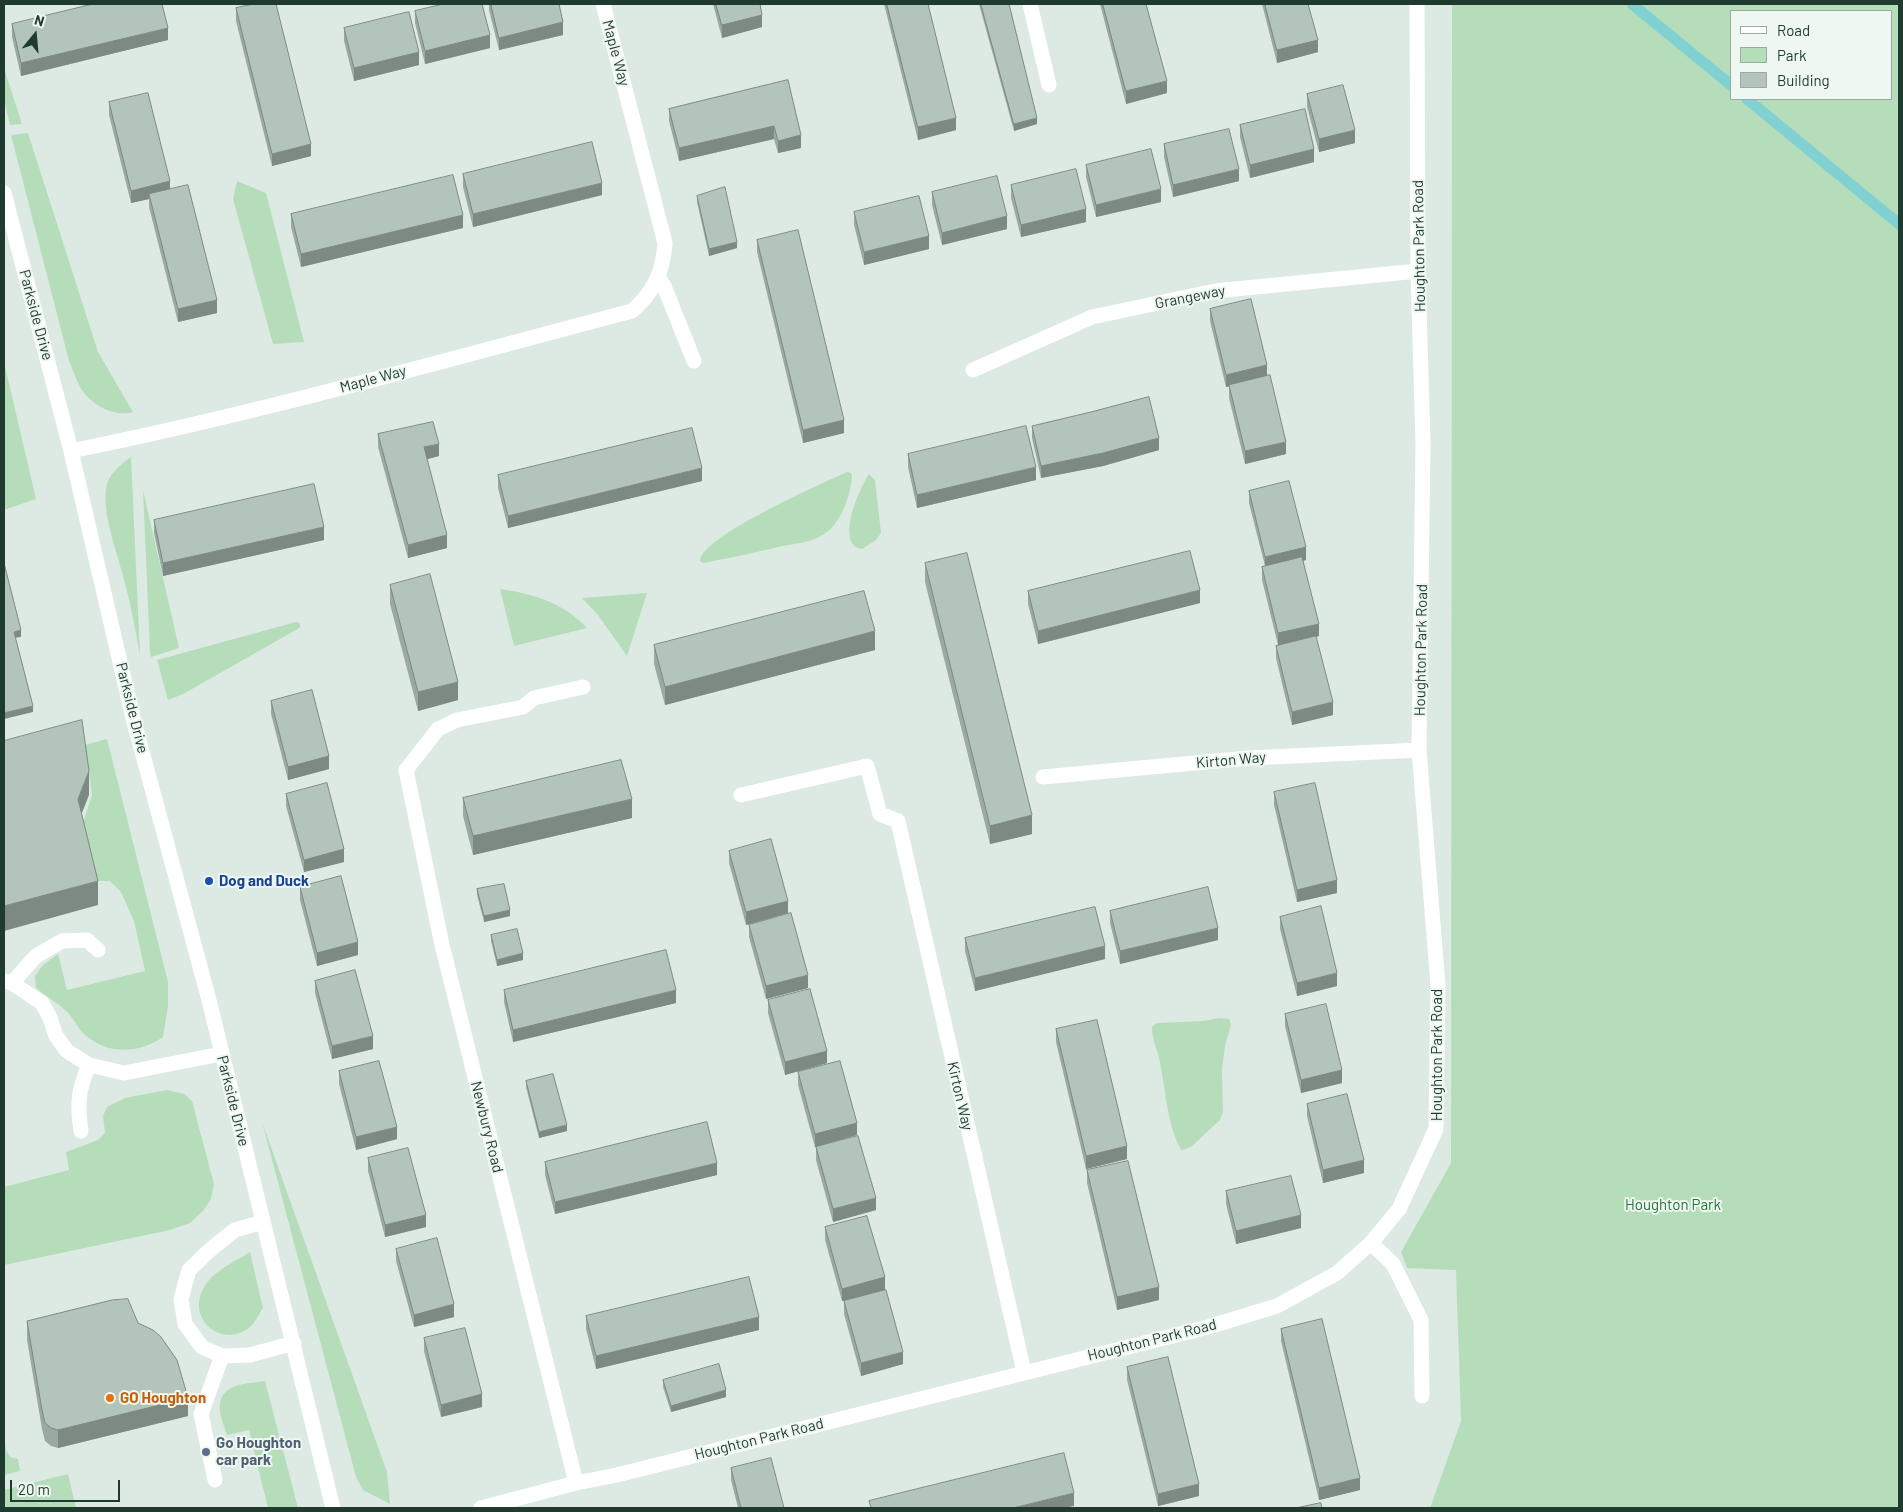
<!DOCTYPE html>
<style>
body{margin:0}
#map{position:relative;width:1903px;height:1512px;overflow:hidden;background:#ddeae3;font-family:Barlow,sans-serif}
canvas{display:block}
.frame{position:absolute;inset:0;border:5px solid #1f3a2f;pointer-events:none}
.legend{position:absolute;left:1730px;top:10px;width:162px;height:90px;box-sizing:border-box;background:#eef7f1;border:1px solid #9baba3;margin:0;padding:6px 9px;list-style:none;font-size:15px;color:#1f3a2f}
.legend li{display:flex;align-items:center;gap:10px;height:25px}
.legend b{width:25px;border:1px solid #9baba3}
.north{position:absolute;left:10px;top:10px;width:50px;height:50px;-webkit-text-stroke:4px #eef7f1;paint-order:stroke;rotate:17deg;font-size:14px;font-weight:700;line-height:20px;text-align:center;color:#1f3a2f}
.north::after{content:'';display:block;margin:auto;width:18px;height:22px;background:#1f3a2f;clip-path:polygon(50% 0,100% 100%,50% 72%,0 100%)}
.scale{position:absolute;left:10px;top:1480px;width:110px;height:22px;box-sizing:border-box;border:2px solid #1f3a2f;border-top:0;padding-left:6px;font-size:15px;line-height:18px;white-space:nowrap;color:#1f3a2f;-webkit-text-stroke:4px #eef7f1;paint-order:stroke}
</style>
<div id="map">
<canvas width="1903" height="1512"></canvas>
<div class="frame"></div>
<ul class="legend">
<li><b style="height:6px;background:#fff"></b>Road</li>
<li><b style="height:14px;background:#b5ddba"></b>Park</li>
<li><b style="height:14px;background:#b3c5bb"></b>Building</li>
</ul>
<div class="north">N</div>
<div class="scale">20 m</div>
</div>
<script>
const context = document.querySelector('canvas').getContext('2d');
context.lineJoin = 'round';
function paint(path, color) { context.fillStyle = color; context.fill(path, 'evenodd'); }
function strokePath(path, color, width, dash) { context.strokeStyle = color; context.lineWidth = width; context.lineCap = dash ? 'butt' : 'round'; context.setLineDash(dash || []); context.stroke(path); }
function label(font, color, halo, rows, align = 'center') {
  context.font = font + ' Barlow,sans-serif'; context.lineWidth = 4; context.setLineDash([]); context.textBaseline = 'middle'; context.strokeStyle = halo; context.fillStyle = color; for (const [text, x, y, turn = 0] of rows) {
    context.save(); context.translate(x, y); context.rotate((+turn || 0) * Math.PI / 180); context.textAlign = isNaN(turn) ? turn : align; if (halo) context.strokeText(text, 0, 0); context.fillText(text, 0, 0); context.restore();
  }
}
paint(new Path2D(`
 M1452 4H1899V1508H1430L1461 1421 1456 1270 1407 1268 1401 1252 1451 1163ZM1732 11H1892V99H1732Z
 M4 68 22 124 10 125 4 99Z
 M28 133 98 352 133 412C116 417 95 407 84 393 77 384 74 372 69 361L11 135Z
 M237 181 266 193 304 342 273 344 233 199Z
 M4 362 36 499 4 510Z
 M131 457 140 655C135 630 131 604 124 580 118 555 102 514 106 489 108 474 120 465 131 457Z
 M847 472 851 473 852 476C851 493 842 521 827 532 815 542 798 543 783 546 757 552 730 558 703 563L700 561C700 537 823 483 847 472Z
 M869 474 875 480 881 533 876 540 862 549 855 547C853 544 850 541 850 537 846 520 860 488 869 474Z
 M143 490 179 648 151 657 150 652Z
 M500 589C534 594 564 603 587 628L514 646Z
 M647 593 627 656 598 615 582 598Z
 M296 622 300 623V627L296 630 183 694 168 700 157 660Z
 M107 739 168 982V1006L163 1037C137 1055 104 1055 81 1031 77 1026 74 1020 70 1015 61 1005 47 997 36 988L35 976 43 965 58 954 67 990 145 971 134 921 121 892 110 881H95L83 823 92 795 85 745Z
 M1220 1018 1229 1019 1231 1025 1225 1046 1222 1069 1223 1112 1220 1120 1192 1146 1186 1149 1181 1150C1166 1121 1166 1089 1159 1058 1156 1047 1152 1038 1152 1027L1157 1023 1203 1021Z
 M167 1090 184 1094 192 1101 214 1184 211 1199 203 1211 190 1223 170 1230 4 1265V1187L69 1170 66 1152 98 1140 105 1133 103 1116 107 1107 125 1098Z
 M262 1122 387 1472 390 1504 363 1490 356 1477Z
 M250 1252 263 1308C259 1314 255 1323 250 1327 220 1352 178 1313 211 1278 222 1267 237 1260 250 1252Z
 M265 1381 298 1508H268L249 1430 227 1435C225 1428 221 1419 220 1412 217 1383 245 1384 265 1381Z
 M4 1437 6 1450 10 1457 18 1459 20 1471 4 1475Z
 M68 1474 76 1508H4V1490Z`), '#b5ddba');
strokePath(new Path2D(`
 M1632 4 1732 86
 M1747 99 1899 224`), '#82d1d2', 11);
strokePath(new Path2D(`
 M1030 4 1049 85
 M406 770 438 729 457 720 523 707 534 698 583 687
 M741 795 867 766 880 814 898 821
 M12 983 36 956 62 941 87 940 98 950
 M1371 1243 1393 1264 1421 1320 1422 1396
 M215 1480 201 1414 222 1356`), '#fff', 15);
strokePath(new Path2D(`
 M4 193 71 451 133 718 209 1000 333 1508
 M658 277 664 286 694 361
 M973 370 1092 317 1215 291 1418 271
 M71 451C260 413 446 360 632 311 654 292 663 272 665 243L603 4
 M406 770 442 945 576 1483
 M1043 777 1249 758 1419 750
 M898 821 1024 1372
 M4 981 12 983 42 1003 50 1018 56 1036 67 1051 89 1065 124 1073 221 1054
 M81 1131C77 1105 78 1090 89 1065
 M263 1222 235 1230 211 1249 189 1270 181 1299 185 1324 202 1347 222 1356 250 1355 294 1343
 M481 1508 576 1483 617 1475 1208 1327 1277 1306 1337 1273 1371 1243 1399 1209 1436 1129 1438 985 1419 750 1423 444 1418 271 1417 4`), '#fff', 15);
paint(new Path2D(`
 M489 4H559L563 35 499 50 489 10Z
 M713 4H760L762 27 722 38Z
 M884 4H928L956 130 918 140Z
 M979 4H1009L1037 124 1014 131Z
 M1100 4H1146L1167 93 1126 104Z
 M1262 4H1308L1318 52 1277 63Z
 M236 8 311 156 272 166 236 21Z
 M415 11 490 48 425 64 415 23Z
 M12 24 168 40 21 76 12 37Z
 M344 28 419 65 354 81 344 41Z
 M788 80 801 148 778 153 774 139 679 161 669 121V109Z
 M1307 94 1355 143 1319 152 1307 107Z
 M109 102 170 189 217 313 178 322 149 207V199L131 203 109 115Z
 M1240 125 1314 162 1250 178 1240 137Z
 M1164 144 1239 181 1173 197 1164 157Z
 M1086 165 1161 202 1096 217 1086 177Z
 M463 174 602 195 473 227 463 187Z
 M1011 185 1086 222 1021 237 1011 198Z
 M932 192 1007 229 942 245 932 205Z
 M697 196 737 248 709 256 697 202Z
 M854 212 929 249 864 265 854 225Z
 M291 214 463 228 301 267 291 227Z
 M757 240 844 433 803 443 757 252Z
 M1210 309 1267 376 1286 454 1245 464 1229 398V387H1226L1210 321Z
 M1032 426 1159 450 1103 466 1041 478 1032 438Z
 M378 434 439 456 427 459 447 548 408 558 378 447Z
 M908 454 1036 480 917 508 908 467Z
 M498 475 702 481 508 528 498 488Z
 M1249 491 1306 560 1303 561 1319 636 1316 637 1333 715 1292 725 1276 658V646L1278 645 1262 580V567L1265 566 1249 503Z
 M154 520 324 540 163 576 154 533Z
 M925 563 1032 834 990 844 925 582Z
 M390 585 458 700 418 711 390 604Z
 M1028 591 1200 603 1038 644 1028 604Z
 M654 645 875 650 665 705 654 664Z
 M271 701 329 769 288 780 271 714Z
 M1274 792 1337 893 1297 902 1274 805Z
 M286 794 344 862 304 872 286 806Z
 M463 798 632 818 473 855 463 816Z
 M729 851 788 913 746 925 729 863Z
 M300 887 358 955 317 966 300 900Z
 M477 889 510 916 484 922 477 895Z
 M1110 911 1218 940 1120 964 1110 923Z
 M1280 917 1337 986 1297 996 1280 929Z
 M749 925 808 988 766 999 749 937Z
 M491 935 523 960 497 966 491 941Z
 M965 938 1105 959 975 991 965 951Z
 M315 981 373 1049 332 1059 315 993Z
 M504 990 676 1003 513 1042 504 1002Z
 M768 1000 827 1063 785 1075 768 1013Z
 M1285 1014 1342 1083 1301 1093 1285 1026Z
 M1056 1029 1127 1159 1086 1169 1056 1042Z
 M339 1071 397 1139 356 1150 339 1084Z
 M798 1072 857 1135 815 1147 798 1085Z
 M526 1081 567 1131 539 1138 526 1087Z
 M1307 1104 1364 1173 1323 1183 1307 1116Z
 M816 1147 876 1210 833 1222 816 1160Z
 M368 1158 426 1227 385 1237 368 1171Z
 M545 1162 717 1175 555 1214 545 1175Z
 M1087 1170 1159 1300 1117 1310 1087 1183Z
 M1226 1191 1301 1228 1236 1244 1226 1204Z
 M825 1227 885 1290 842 1301 825 1240Z
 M396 1249 454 1317 414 1327 396 1261Z
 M844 1301 903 1364 861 1376 844 1314Z
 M586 1316 759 1330 596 1369 586 1329Z
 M27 1321 138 1323 188 1416 58 1448 51 1446 45 1441 42 1429 27 1340Z
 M1281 1329 1360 1490 1319 1500 1281 1341Z
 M424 1338 482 1407 441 1417 424 1351Z
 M1127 1367 1199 1496 1158 1506 1127 1380Z
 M663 1380 726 1397 671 1412 663 1387Z
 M731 1468 784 1508H738L731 1480Z`), '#9aa9a1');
paint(new Path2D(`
 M762 15V27L722 38V25Z
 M563 22V35L499 50V38Z
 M168 28V40L21 76V63Z
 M490 35V48L425 64V51Z
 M1318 40V52L1277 63V50Z
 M419 52V65L354 81V68Z
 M1167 81V93L1126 104V91Z
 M956 118V130L918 140V127Z
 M1037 118V124L1014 131V124Z
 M774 126V139L679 161V148Z
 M1355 130V143L1319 152V139Z
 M801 135V148L778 153V141Z
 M311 144V156L272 166V154Z
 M1314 149V162L1250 178V165Z
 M1239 169V181L1173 197V185Z
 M170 181V193L149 194V199L131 203V191Z
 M602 183V195L473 227V214Z
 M1161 189V202L1096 217V205Z
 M1086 209V222L1021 237V225Z
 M463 215V228L301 267V254Z
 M1007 216V229L942 245V233Z
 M929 236V249L864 265V252Z
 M737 242V248L709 256V249Z
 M217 300V313L178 322V309Z
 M1267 365V378L1226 387V375Z
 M844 420V433L803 443V430Z
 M1159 438V450L1103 466 1041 478V466Z
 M1286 442V454L1245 464V451Z
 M439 444V456L424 460V447Z
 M1036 467V480L917 508V495Z
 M702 468V481L508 528V516Z
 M324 527V540L163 576V563Z
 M447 535V548L408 558V545Z
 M1306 547V560L1265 570V557Z
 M1200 590V603L1038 644V631Z
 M1319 624V636L1278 646V633Z
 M21 630V637L14 638V632Z
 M875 631V650L665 705V687Z
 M458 682V700L418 711V692Z
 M1333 702V715L1292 725V712Z
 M33 706V712L4 719V713Z
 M329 756V769L288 780V767Z
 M89 771V795L78 823V799Z
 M632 799V818L473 855V836Z
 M1032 815V834L990 844V826Z
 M344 849V862L304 872V860Z
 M1337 880V893L1297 902V890Z
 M98 881V905L4 931V906Z
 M788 901V913L746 925V912Z
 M510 910V916L484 922V916Z
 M1218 928V940L1120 964V951Z
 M358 942V955L317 966V953Z
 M1105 946V959L975 991V978Z
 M523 953V960L497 966V960Z
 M1337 973V986L1297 996V983Z
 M808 975V988L766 999V986Z
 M676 990V1003L513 1042V1030Z
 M373 1036V1049L332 1059V1046Z
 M827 1051V1063L785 1075V1062Z
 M1342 1070V1083L1301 1093V1080Z
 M857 1123V1135L815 1147V1134Z
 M567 1125V1131L539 1138V1132Z
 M397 1127V1139L356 1150V1137Z
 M1127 1146V1159L1086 1169V1156Z
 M1364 1160V1173L1323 1183V1170Z
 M717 1163V1175L555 1214V1202Z
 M876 1198V1210L833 1222V1209Z
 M426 1215V1227L385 1237V1225Z
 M1301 1215V1228L1236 1244V1231Z
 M885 1277V1290L842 1301V1289Z
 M1159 1287V1300L1117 1310V1297Z
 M454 1304V1317L414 1327V1315Z
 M759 1317V1330L596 1369V1356Z
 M903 1352V1364L861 1376V1363Z
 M726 1390V1397L671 1412V1406Z
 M482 1394V1407L441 1417V1405Z
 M188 1398V1416L58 1448V1430Z
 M1360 1478V1490L1319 1500V1488Z
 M1199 1484V1496L1158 1506V1494Z
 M1074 1493V1506L1065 1508H1013Z`), '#7d8a83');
const building = new Path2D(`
 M93 4H162L168 28 21 63 12 24Z
 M254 4H276L311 144 272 154 236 8Z
 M444 4H482L490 35 425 51 415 11Z
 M491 4H559L563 22 499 38Z
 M716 4H760L762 15 722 25Z
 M887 4H928L956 118 918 127Z
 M981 4H1009L1037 118 1014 124Z
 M1103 4H1146L1167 81 1126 91Z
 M1265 4H1308L1318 40 1277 50Z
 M409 12 419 52 354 68 344 28Z
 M788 80 801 135 778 141 774 126 679 148 669 109Z
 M1343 85 1355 130 1319 139 1307 94Z
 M148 93 170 181 131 191 109 102Z
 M1305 109 1314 149 1250 165 1240 125Z
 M1229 129 1239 169 1173 185 1164 144Z
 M592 142 602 183 473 214 463 174Z
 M1151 149 1161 189 1096 205 1086 165Z
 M1076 169 1086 209 1021 225 1011 185Z
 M453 175 463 215 301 254 291 214Z
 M997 176 1007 216 942 233 932 192Z
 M188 185 217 300 178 309 149 194Z
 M725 187 737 242 709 249 697 196Z
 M919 196 929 236 864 252 854 212Z
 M798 230 844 420 803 430 757 240Z
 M1251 299 1267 365 1226 375 1210 309Z
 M1270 375 1286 442 1245 451 1229 385Z
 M1149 397 1159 438 1103 453 1041 466 1032 426 1091 412Z
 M433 422 439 444 424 447 447 535 408 545 378 434Z
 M1026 426 1036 467 917 495 908 454Z
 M692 428 702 468 508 516 498 475Z
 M1289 481 1306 547 1265 557 1249 491Z
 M314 484 324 527 163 563 154 520Z
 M1190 551 1200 590 1038 631 1028 591Z
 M967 553 1032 815 990 826 925 563Z
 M1302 557 1319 624 1278 633 1262 567Z
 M4 563 21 630 14 632 33 706 4 713Z
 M430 574 458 682 418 692 390 585Z
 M864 591 875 631 665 687 654 645Z
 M1316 636 1333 702 1292 712 1276 646Z
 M312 690 329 756 288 767 271 701Z
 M82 720 89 771 78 799 98 881 4 906V741Z
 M621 760 632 799 473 836 463 798Z
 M327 783 344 849 304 860 286 794Z
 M1315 783 1337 880 1297 890 1274 792Z
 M771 839 788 901 746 912 729 851Z
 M341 876 358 942 317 953 300 887Z
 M504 884 510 910 484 916 477 889Z
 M1208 887 1218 928 1120 951 1110 911Z
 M1321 906 1337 973 1297 983 1280 917Z
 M1095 907 1105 946 975 978 965 938Z
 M791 913 808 975 766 986 749 925Z
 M517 929 523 953 497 960 491 935Z
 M666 950 676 990 513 1030 504 990Z
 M355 970 373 1036 332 1046 315 981Z
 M810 989 827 1051 785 1062 768 1000Z
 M1326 1004 1342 1070 1301 1080 1285 1014Z
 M1097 1020 1127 1146 1086 1156 1056 1029Z
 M379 1061 397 1127 356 1137 339 1071Z
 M840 1061 857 1123 815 1134 798 1072Z
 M553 1074 567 1125 539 1132 526 1081Z
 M1347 1094 1364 1160 1323 1170 1307 1104Z
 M707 1122 717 1163 555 1202 545 1162Z
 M858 1136 876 1198 833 1209 816 1147Z
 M408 1148 426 1215 385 1225 368 1158Z
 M1128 1161 1159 1287 1117 1297 1087 1170Z
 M1291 1176 1301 1215 1236 1231 1226 1191Z
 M867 1216 885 1277 842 1289 825 1227Z
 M437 1238 454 1304 414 1315 396 1249Z
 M749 1277 759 1317 596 1356 586 1316Z
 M886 1290 903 1352 861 1363 844 1301Z
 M128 1299 138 1323 153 1330 161 1337 177 1360 188 1398 58 1430 51 1428 45 1423 42 1410 27 1321 112 1300Z
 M1322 1319 1360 1478 1319 1488 1281 1329Z
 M465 1328 482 1394 441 1405 424 1338Z
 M1168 1357 1199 1484 1158 1494 1127 1367Z
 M719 1364 726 1390 671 1406 663 1380Z
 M1064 1453 1074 1493 1013 1508H871L869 1501Z
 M771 1458 784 1508H741L731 1468Z
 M1321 1503 1322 1508H1296Z`);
paint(building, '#b3c5bb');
strokePath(building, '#7d8a83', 1);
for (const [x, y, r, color] of [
 [209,881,5,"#1a4fb4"],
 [110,1398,5,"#e8710a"],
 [206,1452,5,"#5c6f8a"]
]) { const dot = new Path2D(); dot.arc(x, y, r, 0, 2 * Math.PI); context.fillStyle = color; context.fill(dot); strokePath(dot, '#eef7f1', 2); }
label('15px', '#1f3a2f', '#eef7f1', [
 ["Maple Way",616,53,75],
 ["Houghton Park Road",1419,246,-91],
 ["Grangeway",1190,297,-11],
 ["Parkside Drive",36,315,75],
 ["Maple Way",373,379,-15],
 ["Houghton Park Road",1421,650,-89],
 ["Parkside Drive",132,708,76],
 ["Kirton Way",1231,760,-5],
 ["Houghton Park Road",1437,1055,-90],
 ["Kirton Way",960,1096,77],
 ["Parkside Drive",233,1101,76],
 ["Newbury Road",487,1127,76],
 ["Houghton Park Road",1152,1340,-14],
 ["Houghton Park Road",759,1439,-14]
]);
label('bold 15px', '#164399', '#eef7f1', [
 ["Dog and Duck",219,881]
], 'left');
label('15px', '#27723a', '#eef7f1', [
 ["Houghton Park",1673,1205]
]);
label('bold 15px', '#c56008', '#eef7f1', [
 ["GO Houghton",120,1398]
], 'left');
label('bold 15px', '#4e5e75', '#eef7f1', [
 ["Go Houghton",216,1443],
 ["car park",216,1460]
], 'left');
</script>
